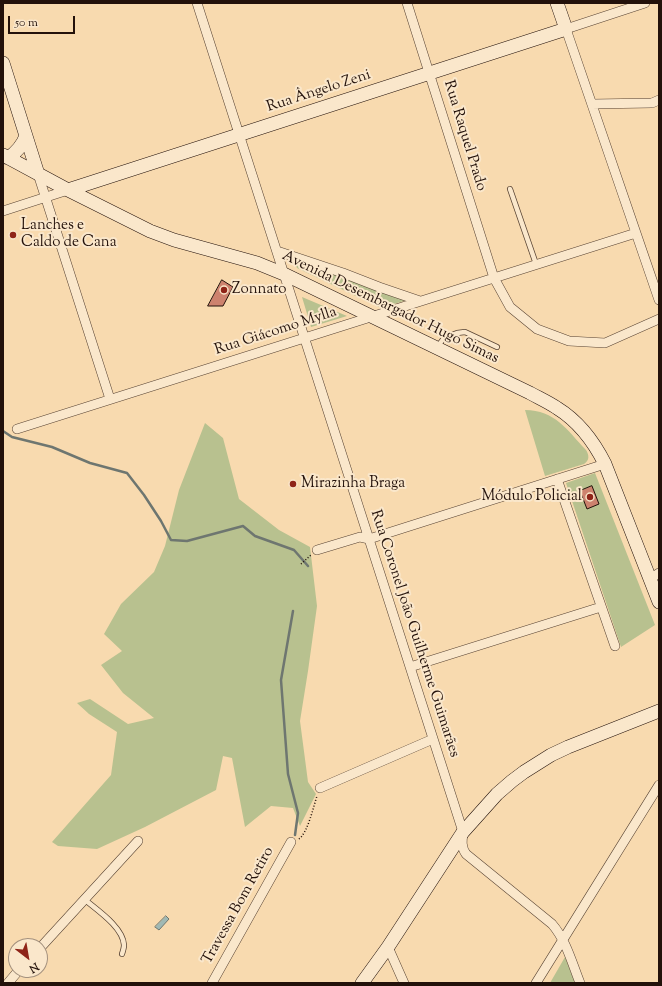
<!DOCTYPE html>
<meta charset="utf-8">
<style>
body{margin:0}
#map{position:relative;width:662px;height:986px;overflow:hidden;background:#f8daaf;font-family:"Sorts Mill Goudy",serif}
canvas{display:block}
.frame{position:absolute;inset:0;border:4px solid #23110a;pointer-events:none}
.north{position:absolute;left:8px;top:938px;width:40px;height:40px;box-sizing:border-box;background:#fae7cb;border:1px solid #a4917e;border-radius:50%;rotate:149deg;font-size:11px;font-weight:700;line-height:16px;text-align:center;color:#23110a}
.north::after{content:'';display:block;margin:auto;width:14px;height:18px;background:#8f2418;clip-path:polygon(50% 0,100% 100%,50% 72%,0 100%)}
.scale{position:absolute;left:8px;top:16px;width:67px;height:18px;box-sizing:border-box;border:2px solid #23110a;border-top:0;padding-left:5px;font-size:12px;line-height:14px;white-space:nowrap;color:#23110a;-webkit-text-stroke:3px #fae7cb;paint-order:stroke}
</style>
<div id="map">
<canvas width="662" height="986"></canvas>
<div class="frame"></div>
<div class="north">N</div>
<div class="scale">50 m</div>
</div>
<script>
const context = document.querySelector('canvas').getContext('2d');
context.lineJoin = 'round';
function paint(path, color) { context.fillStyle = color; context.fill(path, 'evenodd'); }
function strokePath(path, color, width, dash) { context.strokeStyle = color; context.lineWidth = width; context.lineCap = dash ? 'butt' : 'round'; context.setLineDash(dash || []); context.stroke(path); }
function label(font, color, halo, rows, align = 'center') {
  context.font = font + ' "Sorts Mill Goudy",serif'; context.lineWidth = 4; context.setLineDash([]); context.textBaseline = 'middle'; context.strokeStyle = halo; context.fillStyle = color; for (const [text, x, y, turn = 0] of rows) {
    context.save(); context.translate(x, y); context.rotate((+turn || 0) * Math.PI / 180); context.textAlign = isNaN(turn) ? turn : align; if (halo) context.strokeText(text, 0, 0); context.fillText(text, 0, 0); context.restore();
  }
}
paint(new Path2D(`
 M293 260 407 300 381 308 297 268Z
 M302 297 347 316 311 327Z
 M525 410C555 410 567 430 586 450 589 455 590 460 584 464L545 476Z
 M205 423 223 438 239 499 279 530 310 547 317 606 308 671 300 721 308 782 316 794 300 826 293 808 271 806 245 827 232 758 223 756 216 790 145 827 97 849 58 846 52 842 111 775 117 732 89 714 77 703 90 699 128 724 154 718 123 693 101 665 122 651 104 634 121 604 154 572 165 546 179 490Z
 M595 473 655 625 621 647 566 483Z
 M565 957 575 983H550Z`), '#b8c18f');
const water = new Path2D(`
 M166 916 169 919 159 930 155 927Z`);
paint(water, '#a0b9b4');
strokePath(water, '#6e7670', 1);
strokePath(new Path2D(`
 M3 431 12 437 52 447 90 463 127 473 144 495 161 521 171 540 187 541 243 526 255 536 294 550 308 566
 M293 611 281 680 288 774 298 813 295 835`), '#6e7670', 2.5);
const building = new Path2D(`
 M222 280 233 287 223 306H208Z
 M592 486 599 504 587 509 580 491Z`);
paint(building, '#cd826e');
strokePath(building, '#23110a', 1);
const lane = new Path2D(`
 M510 189 536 264
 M438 346 444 338 457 333 465 332 497 347
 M84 899C97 910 123 927 124 945 124 947 123 951 122 954`);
const street = new Path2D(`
 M197 3 463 832C462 841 461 847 466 854L552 924C566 940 572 963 580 983
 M407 3 494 278 510 307 537 329 569 341 605 343 659 319
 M645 3 566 29 659 300
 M592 104 652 103 659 100
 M38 174 110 399
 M3 211 68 190
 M277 251 343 273 379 287 420 301
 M17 429 636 233
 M557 479 615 646
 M317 550 360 537 369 539 605 464
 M650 579 659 573
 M410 667 601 607
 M320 788 433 739
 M388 947 404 983
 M40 948 138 841
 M8 983 19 970
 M212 983 291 842
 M536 983 659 785`);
const secondary = new Path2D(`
 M3 63 38 174
 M3 155 68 190 150 231 174 240 257 263 284 274 530 393C539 398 548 402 557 408 578 421 594 442 605 464L659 602
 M8 158C17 152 22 146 26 136
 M68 190 566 29 557 3
 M362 983 388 947 463 832 497 794 512 781 524 772 551 755 568 747 659 711`);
strokePath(lane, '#584333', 6);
strokePath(street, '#584333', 10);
strokePath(secondary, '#23110a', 14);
strokePath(new Path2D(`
 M301 564 311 555
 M299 839C308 832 313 808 317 796`), '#23110a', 1.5, [1, 2]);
strokePath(lane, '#fae7cb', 4.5);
strokePath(street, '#fae7cb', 9);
strokePath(secondary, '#fae7cb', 13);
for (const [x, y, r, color] of [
 [13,235,4,"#8f2418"],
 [224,290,4,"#8f2418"],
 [293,484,4,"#8f2418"],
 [590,497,4,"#8f2418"]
]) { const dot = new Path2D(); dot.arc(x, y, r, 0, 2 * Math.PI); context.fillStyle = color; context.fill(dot); strokePath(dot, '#fae7cb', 1.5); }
label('15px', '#23110a', '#fae7cb', [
 ["Rua Ângelo Zeni",319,92,-18],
 ["Rua Raquel Prado",464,136,73],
 ["Avenida Desembargador Hugo Simas",390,308,26],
 ["Rua Giácomo Mylla",276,332,-18],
 ["Rua Coronel João Guilherme Guimarães",414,634,72],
 ["Travessa Bom Retiro",239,906,-61]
]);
label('15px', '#23110a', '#fae7cb', [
 ["Lanches e",21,226],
 ["Caldo de Cana",21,243],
 ["Zonnato",232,290],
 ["Mirazinha Braga",301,484],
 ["Módulo Policial",582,497,"right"]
], 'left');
</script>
